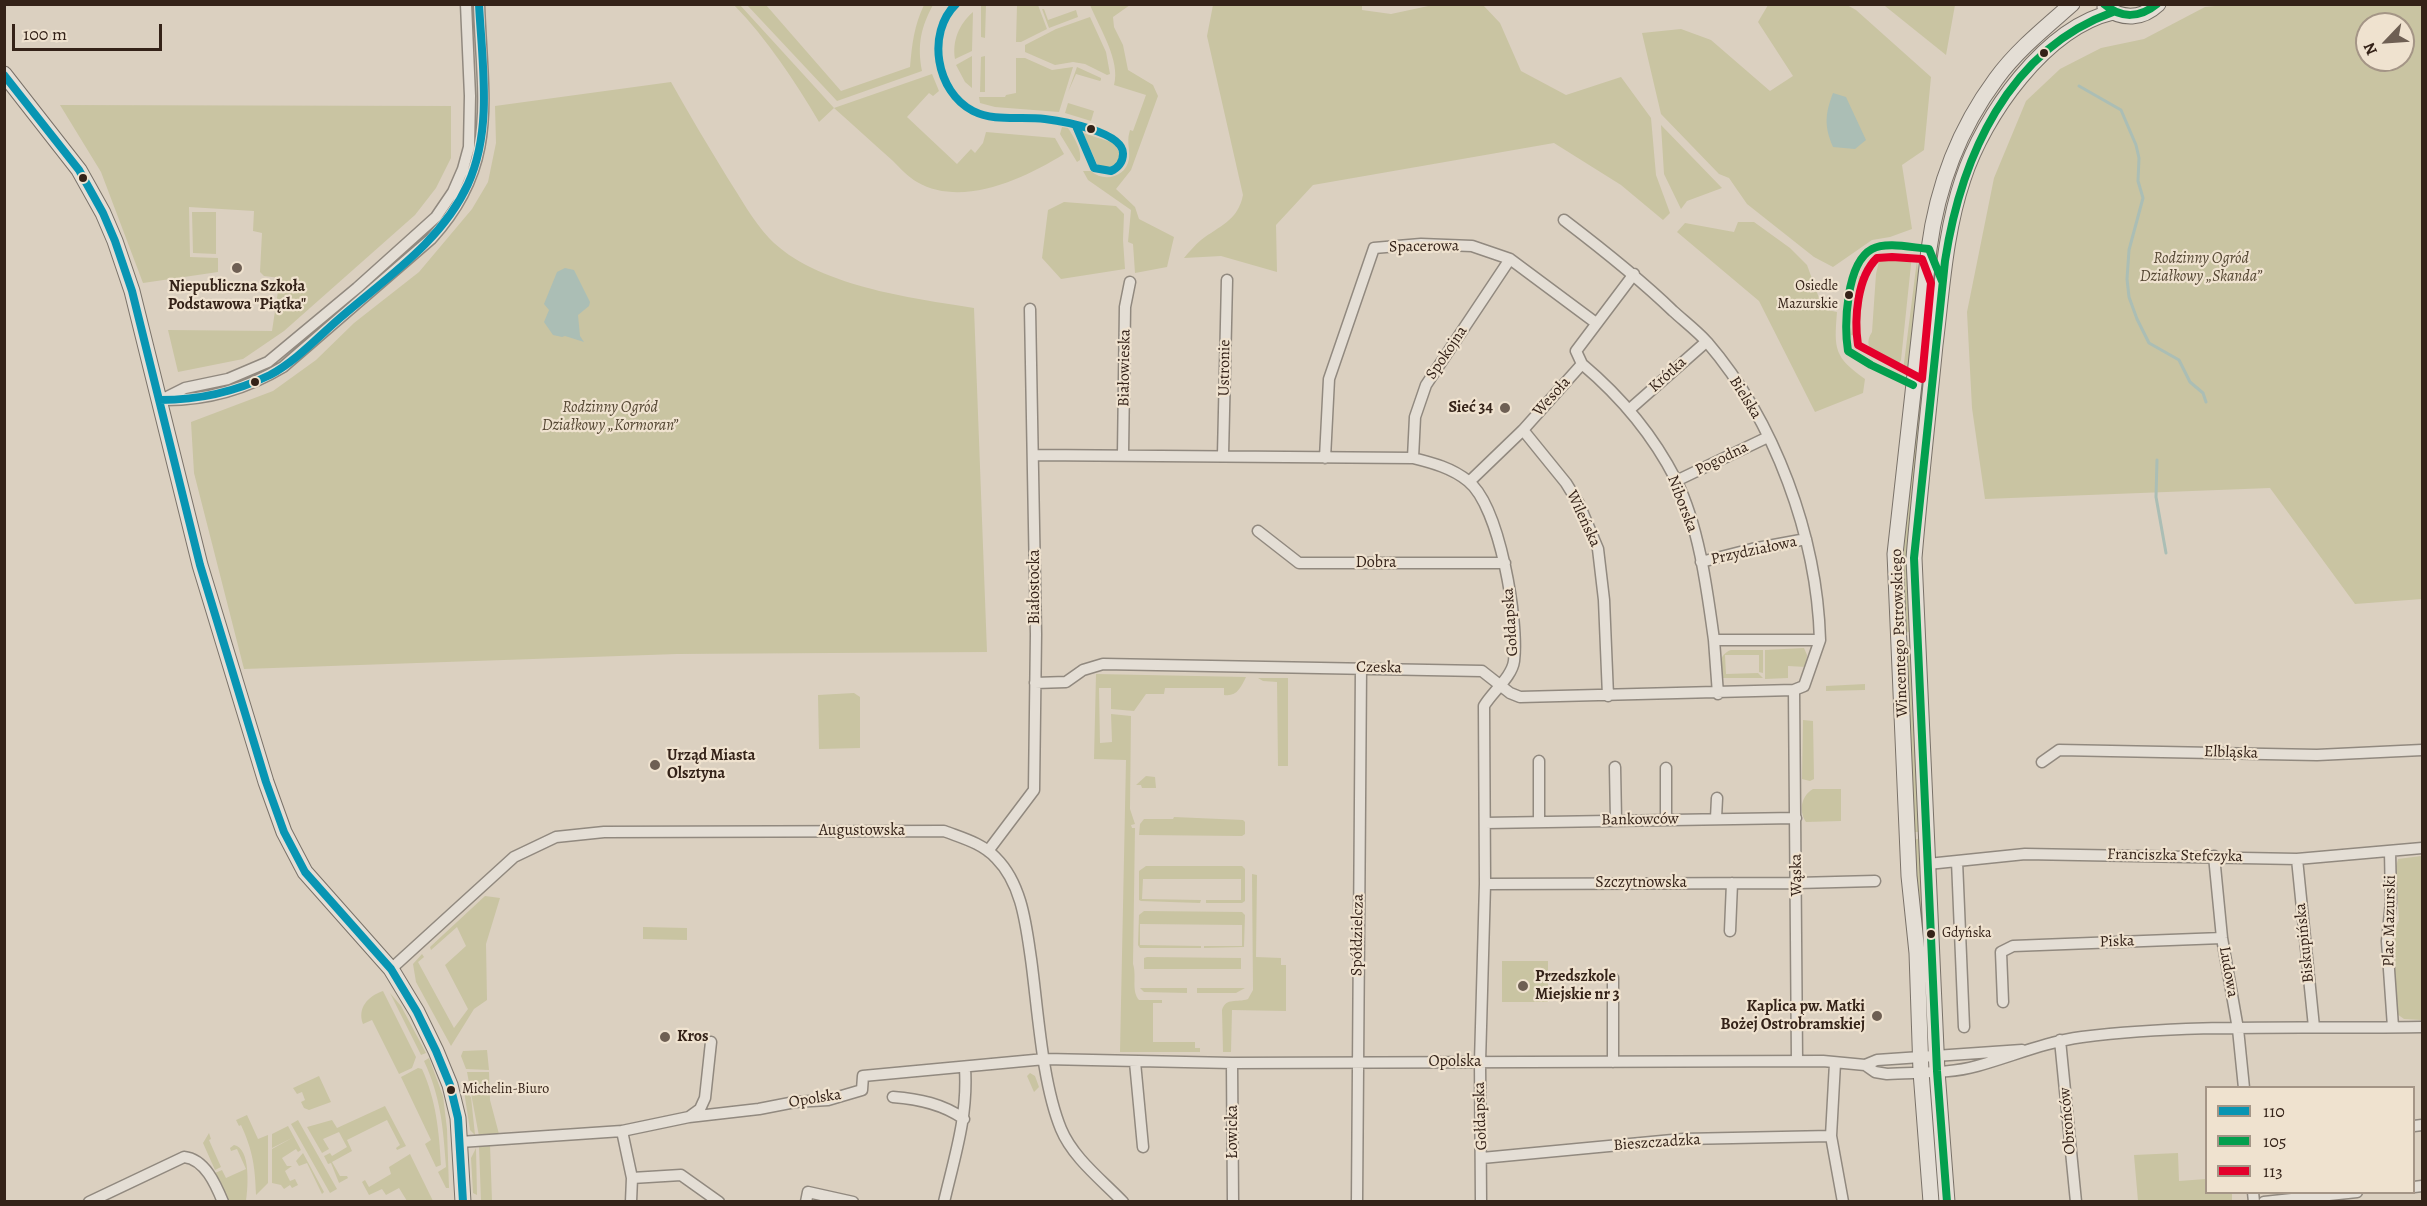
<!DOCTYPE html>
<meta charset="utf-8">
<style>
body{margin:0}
#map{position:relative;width:2427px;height:1206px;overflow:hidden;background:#dbd0c0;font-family:Alegreya,serif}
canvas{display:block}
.frame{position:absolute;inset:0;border:6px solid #342218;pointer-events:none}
.legend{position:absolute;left:2205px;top:1086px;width:210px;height:108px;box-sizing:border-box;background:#efe2cf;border:2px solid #a49586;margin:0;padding:8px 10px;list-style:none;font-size:18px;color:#342218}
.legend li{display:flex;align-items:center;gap:12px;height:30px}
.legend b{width:30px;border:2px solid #a49586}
.north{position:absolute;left:2355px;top:12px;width:60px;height:60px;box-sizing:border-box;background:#efe2cf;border:2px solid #a49586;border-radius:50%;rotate:245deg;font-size:16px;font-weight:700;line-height:24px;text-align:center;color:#342218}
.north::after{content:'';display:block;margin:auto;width:21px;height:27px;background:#6e5f53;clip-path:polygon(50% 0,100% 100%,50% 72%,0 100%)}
.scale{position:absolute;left:12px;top:24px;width:150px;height:27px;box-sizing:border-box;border:3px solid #342218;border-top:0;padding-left:8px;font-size:18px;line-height:21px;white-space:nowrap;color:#342218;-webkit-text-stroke:4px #efe2cf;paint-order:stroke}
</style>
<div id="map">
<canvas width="2427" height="1206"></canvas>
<div class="frame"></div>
<ul class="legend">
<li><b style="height:8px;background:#0895b3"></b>110</li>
<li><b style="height:8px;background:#039f4e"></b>105</li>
<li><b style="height:8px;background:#e4002b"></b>113</li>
</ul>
<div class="north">N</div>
<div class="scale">100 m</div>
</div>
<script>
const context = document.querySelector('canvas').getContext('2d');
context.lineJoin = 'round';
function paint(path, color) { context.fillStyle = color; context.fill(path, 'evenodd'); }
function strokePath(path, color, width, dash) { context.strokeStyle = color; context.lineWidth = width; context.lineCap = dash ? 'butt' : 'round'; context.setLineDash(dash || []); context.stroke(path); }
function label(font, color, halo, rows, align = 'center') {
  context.font = font + ' Alegreya,serif'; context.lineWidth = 4.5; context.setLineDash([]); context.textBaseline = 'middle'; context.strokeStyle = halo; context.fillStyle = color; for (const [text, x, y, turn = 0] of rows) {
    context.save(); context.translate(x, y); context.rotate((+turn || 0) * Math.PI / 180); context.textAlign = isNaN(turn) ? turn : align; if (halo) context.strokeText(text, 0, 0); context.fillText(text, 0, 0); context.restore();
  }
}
paint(new Path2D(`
 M734 5H740L834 108 932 74 939 91 933 96 929 93 907 117 957 164 971 149 975 153 983 143 986 132 1055 138 1064 154C1024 179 962 208 917 182 908 177 900 168 893 161 873 143 854 126 834 108L819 122C795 81 767 39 734 5Z
 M747 5H766L841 91 910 67C912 44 914 26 924 5H933C921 27 917 45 922 71L837 101Z
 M981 5H986L985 38 981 37Z
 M1017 5H1038L1047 29 1021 42H1016Z
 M1090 5H1130L1113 17 1114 27 1123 45 1128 70 1153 85 1158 96 1131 170 1116 189 1135 207 1139 219 1174 237 1167 267 1135 273 1133 244 1128 242 1131 210 1088 180 1083 171H1091C1104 183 1126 177 1129 159 1130 150 1127 142 1129 134L1130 130 1133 131 1146 95 1114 85C1121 61 1099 27 1090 5Z
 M1213 5H1362V10L1391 14 1433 5H1483L1500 23 1521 71 1566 95 1621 77 1651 118 1656 175 1670 213 1663 220 1621 185 1554 143 1313 185 1276 225 1277 272 1221 256 1184 258C1189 252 1195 245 1201 240 1219 226 1238 221 1243 195L1207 36Z
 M1768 5H1847L1856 10 1931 77 1924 150 1902 165 1912 229 1890 237 1872 240 1833 267 1814 257 1747 204 1729 178 1719 174 1661 114 1642 33 1681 29 1711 40 1770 91 1793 76 1758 22Z
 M1883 5H1955L1946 55 1885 6Z
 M2225 5H2422V599L2355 604 2270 488 1985 499 1972 408 1967 312 1994 178 2026 101 2060 69 2101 48 2144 39 2205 7ZM2367 24H2403V60H2367Z
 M1042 9H1044L1048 20 1076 10 1078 17 1049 28Z
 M973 12 972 51 955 59C952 41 959 24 973 12Z
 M1090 17 1106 52 1110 74 1107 75 1085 64 1073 62 1055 65 1025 52V45L1056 29Z
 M972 56V88L965 82 956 65Z
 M985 56V92H980L981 57Z
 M1016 58H1025L1052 70 1073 67 1059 112 995 107 980 103 979 97H1005L1006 95 1016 93Z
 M1077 67 1101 78V80L1100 81 1076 74 1068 92Z
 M671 82C689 114 708 146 727 177 740 197 753 221 769 238 815 286 911 298 974 308L987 652 677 654 244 669 194 473 191 422 273 391 316 360 354 323 419 272 472 209 488 182 496 143 495 106Z
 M1068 103 1094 111 1091 121 1065 113Z
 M60 105 451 106V158L436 188 415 215 284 331 243 359 178 372 168 330 272 331 280 278 264 276 260 272 262 233 253 231 254 211 189 207 190 257 218 258V272L143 283 101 172Z
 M1661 125 1722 188 1687 201 1681 209 1664 174Z
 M1062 127 1068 128C1074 137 1082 150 1080 160L1077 162 1060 134Z
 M1083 133 1114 143 1120 154 1116 165 1105 168 1097 164Z
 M1064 202 1116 206 1124 214 1123 240 1125 269 1061 279 1042 258 1048 210Z
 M192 212H216V254L193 253Z
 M1738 222H1754L1790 248 1807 265 1823 309 1837 312C1834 349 1834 357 1865 379L1863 393 1815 412 1759 301 1677 232 1685 223 1734 232Z
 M1887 254 1912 255 1901 360 1897 368C1884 361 1859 351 1872 332L1876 274 1879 261Z
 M1917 260 1919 284 1909 369 1903 371Z
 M1932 273 1935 274V278L1928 338V361L1909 570V632L1903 633 1901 557Z
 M1859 276 1865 277 1858 336 1851 335Z
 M1904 645H1910L1920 832H1913Z
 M1804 648 1807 655 1806 667 1788 666V678L1765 679V650Z
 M1731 650H1763V673L1759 672V655H1725L1726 674 1758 673 1763 678H1723C1718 667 1719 654 1731 650Z
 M1096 674 1246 677C1241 687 1237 697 1224 695V688H1165L1164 694H1146L1134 711 1111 709V688H1099L1100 743 1112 742 1111 714 1131 716 1130 809 1135 824 1131 825 1132 828H1135L1133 964C1137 976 1131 991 1139 1000H1162V1003H1153V1042H1195V1048H1200V1052H1120L1126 760 1094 759Z
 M1258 678H1288V766H1278L1277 682 1263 681Z
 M1865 684V690L1826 691V686Z
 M854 693 860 697V748L819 749 818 695Z
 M1803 720 1813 721 1814 779 1810 781 1802 779Z
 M1146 776 1155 777 1156 788H1142L1141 785H1136Z
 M1813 789H1841V821L1806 822C1798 810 1802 795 1813 789Z
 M1174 817 1243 820 1245 822V834L1242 836 1139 835 1140 824 1144 819H1173Z
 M1920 838 1930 1020H1927L1920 947 1914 840Z
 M2421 856 2422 1020 2404 1019 2397 1014 2393 934 2399 920 2396 867 2398 859Z
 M1146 866H1242L1245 869V901L1242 903H1206V900H1241V879H1143L1142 899 1201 900 1200 903 1141 901 1139 900V871Z
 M1252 874 1257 875 1256 957 1281 958V965H1286V1011L1232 1010 1231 1052H1223L1222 1010C1226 997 1237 1003 1248 999L1253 990Z
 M485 896 500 898 486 944 487 1000 474 1009 451 1046 416 982 413 964 422 954 424 957 418 962 454 1028 468 1009 445 965 466 946 457 927 431 950 430 947Z
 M1144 911 1242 912 1245 915 1244 947 1204 948V946H1242V925L1140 924V945L1201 946V948H1140L1138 945 1139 915Z
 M643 927 687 928V940L643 939Z
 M1147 957 1241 958V969H1144V958Z
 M1502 961H1548V1002H1502Z
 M1140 988H1187V993L1144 992Z
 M1197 988H1245L1236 993H1197Z
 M383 991 416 1057 412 1068 399 1074 372 1020 363 1024C357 1008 368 996 383 991Z
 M390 993 401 1006 426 1053 421 1055Z
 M487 1050 489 1070 466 1069 461 1056 463 1051Z
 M429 1058 443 1096 447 1129 449 1188H446L438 1172 446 1167C443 1127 441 1098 424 1061Z
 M418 1068 422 1069C436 1100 439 1130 441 1165L436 1167 425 1144 431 1140 401 1077Z
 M467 1072H489L490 1100 499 1134 479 1136Z
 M1030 1073 1035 1076 1039 1087 1034 1092 1027 1076Z
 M319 1076 331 1102 309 1110 304 1108 301 1102 305 1100 302 1092 297 1094 293 1088Z
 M464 1091 471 1097 475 1135 470 1130Z
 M385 1106 406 1146 397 1150 396 1148 400 1145 387 1120 347 1140 352 1151 332 1162 340 1176H347L348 1178 339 1183 331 1163 328 1164 324 1156 330 1153 332 1156 347 1147 339 1132 323 1139 329 1149 322 1153 307 1127 332 1120 337 1128Z
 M247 1115 258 1139 268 1135V1183L256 1195C255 1167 253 1151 241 1125L239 1126 236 1120Z
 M298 1120 337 1189 330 1193 291 1124Z
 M288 1126 294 1137 272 1148V1134Z
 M209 1133 211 1139 209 1140 221 1167 215 1170 203 1143Z
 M294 1137 301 1150 298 1152 296 1149 282 1158 287 1166H292L285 1171 290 1181 295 1179 298 1185 292 1188 290 1185 284 1189 281 1185 272 1183V1149Z
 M484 1144H490L492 1201H481L479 1147Z
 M234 1145C251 1148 248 1188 246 1201H228L215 1173 222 1170 226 1178 246 1169 237 1149 231 1151 230 1148Z
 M476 1148 477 1195 473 1193 471 1158Z
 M303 1153 324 1192 322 1194 307 1163 299 1166 296 1161Z
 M2178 1153 2179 1181 2206 1179V1192L2232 1193V1201H2138L2134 1155Z
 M410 1154 433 1201H407L399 1188 386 1195 382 1189 369 1195 362 1182 365 1180 369 1187 391 1174 389 1167Z`), '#c9c4a2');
paint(new Path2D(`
 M1833 93 1846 97 1866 140 1855 149 1833 147C1824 126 1825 114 1833 93Z
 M565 268 574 270 590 302 589 306 578 315 580 336 584 342 565 336 562 337 553 335 544 322 549 310 544 304 557 272Z`), '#abbeb5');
strokePath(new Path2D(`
 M2079 86 2121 110 2136 145 2139 158 2138 181 2143 198 2129 250 2127 279 2129 297 2137 319 2149 343 2179 360 2190 382 2203 393 2206 402
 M2157 460 2156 497 2166 553`), '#abbeb5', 3);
const street = new Path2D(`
 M1564 220C1602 249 1639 278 1673 311 1684 321 1697 331 1707 342 1775 421 1817 536 1820 640
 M1582 364C1620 396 1653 435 1676 480 1699 526 1707 589 1714 640
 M163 399 185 388 228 379 268 362 357 288 436 217 453 192 463 169 469 147 470 96 466 4
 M160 400C203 401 245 390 283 367L431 239C500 164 482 98 479 4
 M1630 409 1706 342
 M1523 430 1566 483 1579 504 1598 549 1604 600 1608 696
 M1123 454 1125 307 1130 282
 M1034 455 1413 458C1433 463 1452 468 1468 481 1500 506 1519 622 1514 661 1512 677 1492 692 1484 706L1485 884 1480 1062 1481 1202
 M1223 455 1227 280
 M1325 458 1329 379 1374 248 1421 244 1472 246 1510 259 1596 323
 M1413 458 1415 417 1426 385 1510 259
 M1676 481 1768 437
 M1469 482 1523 430 1582 364 1576 351 1634 274
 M1258 531 1299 563H1505
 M1701 562 1752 549 1806 539
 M1035 683 1066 682 1083 670 1103 664 1482 671 1510 693 1520 697 1794 690 1804 686 1820 640H1714L1718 694
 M1794 690 1797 1060
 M2042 762 2059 750 2317 755 2422 750
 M1615 767 1616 820
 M1666 768V820
 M1716 818 1717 798
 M1539 822V761
 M1485 823 1796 818
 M988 851 1034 790 1036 634 1030 309
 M2390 851 2391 902 2387 941 2393 1027
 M2214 856 2222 938 2238 1029 2244 1088
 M2297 859 2314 1027
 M1957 861 1964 1027
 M1928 864 2025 854 2297 859 2422 848
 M1485 884 1797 883 1875 881
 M1730 931 1732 883
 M391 969 514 857 556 837 604 832 944 831C962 838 982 843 996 858 1022 884 1026 925 1031 959 1038 1010 1042 1083 1061 1129 1073 1158 1102 1180 1123 1202
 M2003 1002 2001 952 2013 946 2222 938
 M2060 1040 2076 1202
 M1135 1062 1143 1147
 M1613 1062V978
 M1232 1063 1233 1202
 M1835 1063 1831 1136 1843 1202
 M1865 1065 1875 1072 1887 1074C1916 1072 1949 1074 1977 1066 2013 1056 2045 1042 2082 1037 2194 1023 2310 1029 2422 1027
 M893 1097C919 1099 943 1104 964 1119
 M689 1117 759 1109 795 1102 828 1100 862 1090 863 1076 1045 1059 1232 1063 1823 1061 1865 1065 1877 1060 2022 1050
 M2414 1126 2422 1125
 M622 1131 632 1178 631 1202
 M460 1142 622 1131 689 1117 700 1109 705 1098 711 1042
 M1482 1158 1683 1139 1831 1136
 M632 1178 681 1175 719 1202
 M2414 1187 2422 1186
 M2253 1192 2254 1202
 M89 1202 184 1157C205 1159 216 1185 223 1202
 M806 1202 808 1192 853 1202
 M944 1202C955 1155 968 1116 965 1068
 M1357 1202 1361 668
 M2264 1202 2357 1192`);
const secondary = new Path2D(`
 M2105 7C2123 20 2142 19 2158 4
 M4 74 79 170 103 213 115 241 132 291 200 565 266 782 284 832 305 872 391 969 417 1012 436 1051 450 1085 458 1118 463 1202
 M1931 1202 1921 1072 1917 953 1909 876 1895 554 1929 249C1937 188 1959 129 1996 79 2017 50 2046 27 2072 4
 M1947 1202 1937 1071 1914 558C1920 486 1928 416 1935 345 1942 289 1945 232 1963 179 1984 115 2045 28 2113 12`);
strokePath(street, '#91897f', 13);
strokePath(secondary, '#7a7269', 17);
strokePath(street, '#e4ded5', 10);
strokePath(secondary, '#e4ded5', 15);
strokePath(new Path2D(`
 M956 4C926 33 936 92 973 111 995 122 1020 116 1045 119 1062 121 1124 132 1123 154 1123 162 1118 168 1111 171L1094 168 1076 126
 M4 75 79 170 103 213 115 241 132 291 200 565 266 782 284 832 305 872 391 969 417 1012 436 1051 450 1085 458 1118 463 1202
 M160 400C198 400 235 392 270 375 296 361 318 337 340 318 386 278 442 241 468 184 493 129 482 63 479 4`), '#0895b3', 8);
strokePath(new Path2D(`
 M2104 4C2121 19 2140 18 2157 4
 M1913 385 1871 365 1848 351C1844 325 1846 263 1872 249 1887 241 1913 248 1929 249L1942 281
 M1947 1202 1937 1071 1914 558 1945 261C1961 157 2008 50 2113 12`), '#039f4e', 8);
strokePath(new Path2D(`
 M1892 257 1922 259 1931 283 1922 379 1858 345C1854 319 1857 277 1877 258Z`), '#e4002b', 8);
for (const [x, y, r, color] of [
 [2044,53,5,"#342218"],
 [1091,129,5,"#342218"],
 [83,178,5,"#342218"],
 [237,268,6,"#6e5f53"],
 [1849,295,5,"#342218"],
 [255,382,5,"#342218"],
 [1505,408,6,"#6e5f53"],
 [655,765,6,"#6e5f53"],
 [1931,934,5,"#342218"],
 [1523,986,6,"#6e5f53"],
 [1877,1016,6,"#6e5f53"],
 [665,1037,6,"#6e5f53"],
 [451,1090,5,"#342218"]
]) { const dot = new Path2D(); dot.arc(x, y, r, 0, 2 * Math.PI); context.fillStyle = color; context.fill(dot); strokePath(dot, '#efe2cf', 2); }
label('14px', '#342218', '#efe2cf', [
 ["Osiedle",1838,287,"right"],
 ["Mazurskie",1838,305,"right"],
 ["Gdyńska",1942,934],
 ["Michelin-Biuro",462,1090]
], 'left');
label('16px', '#342218', '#efe2cf', [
 ["Spacerowa",1424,247,-1],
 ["Spokojna",1447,353,-56],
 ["Białowieska",1125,368,-89],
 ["Ustronie",1225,368,-89],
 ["Krótka",1668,375,-42],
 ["Wesoła",1552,397,-48],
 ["Bielska",1745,398,58],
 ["Pogodna",1722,459,-26],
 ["Niborska",1682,504,69],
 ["Wileńska",1583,519,65],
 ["Przydziałowa",1754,551,-12],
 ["Dobra",1376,563],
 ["Białostocka",1035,587,-90],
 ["Gołdapska",1511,622,-94],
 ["Wincentego Pstrowskiego",1900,633,-92],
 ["Czeska",1379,668,1],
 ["Elbląska",2231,753,2],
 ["Bankowców",1640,820,-1],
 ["Augustowska",862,831],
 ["Franciszka Stefczyka",2175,856,1],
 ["Wąska",1797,875,-91],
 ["Szczytnowska",1641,883],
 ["Plac Mazurski",2390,921,-89],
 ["Spółdzielcza",1358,935,-89],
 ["Piska",2117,942,-2],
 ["Biskupińska",2305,943,-96],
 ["Ludowa",2228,972,80],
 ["Opolska",1455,1062],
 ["Opolska",815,1099,-9],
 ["Gołdapska",1481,1116,-92],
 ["Obrońców",2068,1121,-95],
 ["Łowicka",1233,1132,-90],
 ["Bieszczadzka",1657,1143,-4]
]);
label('italic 16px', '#564834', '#efe2cf', [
 ["Rodzinny Ogród",2201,259],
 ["Działkowy „Skanda”",2201,277],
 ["Rodzinny Ogród",610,408],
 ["Działkowy „Kormoran”",610,426]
]);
label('bold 16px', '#342218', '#efe2cf', [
 ["Niepubliczna Szkoła",237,287,"center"],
 ["Podstawowa \"Piątka\"",237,305,"center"],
 ["Sieć 34",1493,408,"right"],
 ["Urząd Miasta",667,756],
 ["Olsztyna",667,774],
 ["Przedszkole",1535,977],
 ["Miejskie nr 3",1535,995],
 ["Kaplica pw. Matki",1865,1007,"right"],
 ["Bożej Ostrobramskiej",1865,1025,"right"],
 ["Kros",677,1037]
], 'left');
</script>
